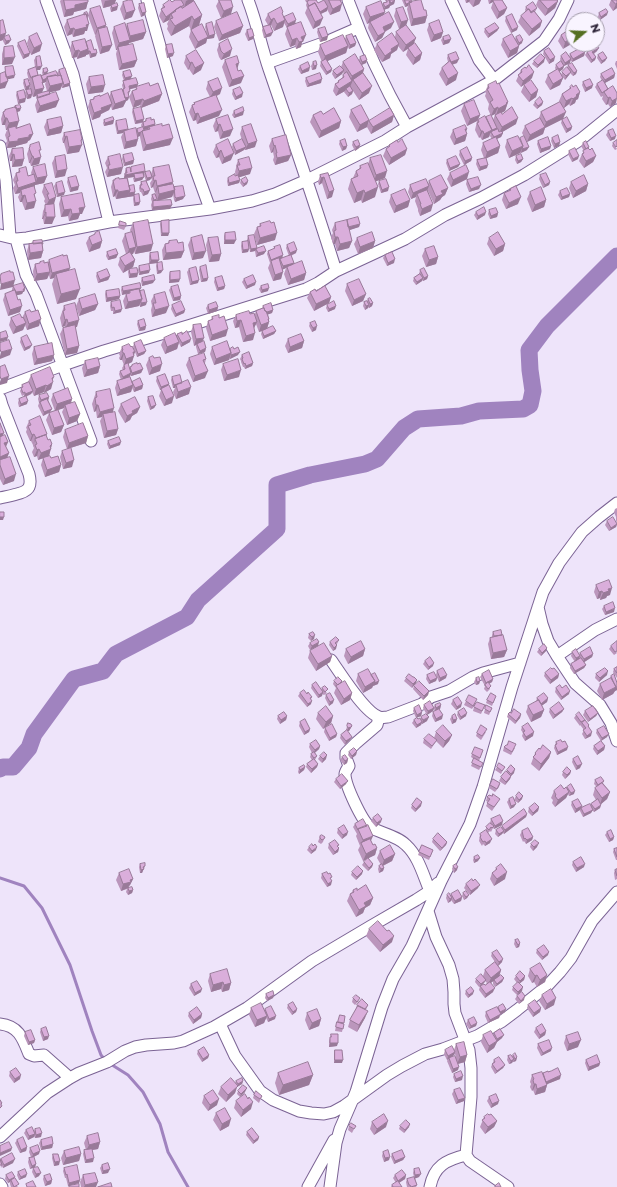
<!DOCTYPE html>
<style>
body{margin:0}
#map{position:relative;width:617px;height:1187px;overflow:hidden;background:#eee4fa;font-family:Montserrat,sans-serif}
canvas{display:block}
.north{position:absolute;left:565px;top:12px;width:40px;height:40px;box-sizing:border-box;background:#f9f4ff;border:1px solid #a7a0af;border-radius:50%;rotate:71deg;font-size:11px;font-weight:700;line-height:16px;text-align:center;color:#2d2338}
.north::after{content:'';display:block;margin:auto;width:14px;height:18px;background:#556f22;clip-path:polygon(50% 0,100% 100%,50% 72%,0 100%)}
</style>
<div id="map">
<canvas width="617" height="1187"></canvas>
<div class="north">N</div>
</div>
<script>
const context = document.querySelector('canvas').getContext('2d');
context.lineJoin = 'round';
function strokePath(path, color, width, dash) { context.strokeStyle = color; context.lineWidth = width; context.lineCap = dash ? 'butt' : 'round'; context.setLineDash(dash || []); context.stroke(path); }
function paint(path, color) { context.fillStyle = color; context.fill(path, 'evenodd'); }
strokePath(new Path2D(`
 M0 878 24 886 42 908 70 965 92 1031 101 1055 105 1060
 M109 1063 128 1075 143 1092 160 1124 168 1152 188 1187`), '#a083bf', 3);
strokePath(new Path2D(`
 M0 769 3 767H13L29 748 34 734 74 679 103 671 116 654 187 617 198 600 277 529V485L310 475 365 464 377 459 404 428 418 419 461 416 479 411 523 409 530 405 533 391 530 370 529 350 547 326 617 256`), '#a083bf', 17);
const street = new Path2D(`
 M46 0 73 74 109 222
 M147 0 192 159 210 209
 M248 0C257 23 261 46 269 69 292 136 315 203 336 271
 M348 0C364 44 384 86 407 127
 M451 0 479 60 494 80
 M267 63 326 42 358 28
 M0 146 6 180 10 237
 M0 235 16 239 27 238 109 222 210 209 252 201 275 194 307 180 385 141 407 127 494 80 544 41 559 19 568 0
 M16 239 26 275 36 294 91 441
 M0 389 63 365 104 351 191 325 306 289 318 283 336 271 405 239 445 215 481 198 524 175 580 140 617 110
 M0 398 2 405 29 474C30 478 31 483 29 487 26 494 7 496 0 498
 M538 607 542 624 548 641 557 656 575 683 600 705 611 723 617 741
 M557 656 595 630 617 619
 M331 660C341 674 364 712 379 717 382 718 385 717 388 717L422 704 431 697 449 691 473 677 483 673 520 663
 M379 717 377 725 356 743 346 753V758L349 766C348 768 345 772 345 774 345 785 362 821 370 827 380 833 398 836 406 845 419 857 423 875 430 891
 M428 911 436 937 449 965 453 979 454 992V1004L455 1013 469 1050 471 1068V1097L466 1155 470 1161 508 1187
 M0 1024C19 1026 23 1039 29 1054L34 1056 44 1055 70 1078
 M220 1024 235 1056 260 1091 273 1100 299 1111 311 1113 324 1114 333 1112 344 1106 387 1075 402 1066 425 1054 443 1049 477 1036 501 1022 517 1010 547 986 560 972 571 958 592 921 617 892
 M0 1137 47 1093 70 1078 79 1073 107 1062 125 1051 135 1047 146 1045 174 1043 183 1041 214 1027 247 1008 312 961 371 926 416 900 430 891 438 883
 M0 1184 2 1187
 M308 1187 334 1140
 M330 1187 336 1143 340 1129 356 1092 382 1007 393 979 412 946 441 881 470 824 483 787 512 687 543 592 559 563 582 532 599 517 617 503
 M430 1187C434 1166 446 1160 466 1155`);
strokePath(street, '#7b6394', 13);
strokePath(street, '#fff', 11);
paint(new Path2D(`
 M61 0H88L86 9 74 12 73 15 64 17 60 1Z
 M101 0H116L114 4 117 10 111 12 110 8 111 6 103 8Z
 M175 0H194V1L202 15 199 25 191 30 189 26 171 36 167 29 168 26 167 24 169 20 163 23 159 16 163 5 172 2Z
 M219 0 231 14 221 18 216 6Z
 M305 0H316L318 3 325 1V0H343L341 1 340 11 330 15 327 9V11L321 14 320 25 313 29 305 13 307 8 306 5 307 2H306Z
 M386 0H395L394 4 390 6 389 8 384 10V14L391 28 385 32 382 38 375 42 368 28 369 23 367 24 363 14 366 7 382 6 383 3 386 2Z
 M402 0H411L412 2 424 10 427 16 425 23 411 26 407 9 408 6 405 7Z
 M465 0H481L479 4 473 7 469 2 466 3Z
 M488 0H502L507 8 504 14 497 19 491 8 493 2 489 4Z
 M538 0H557L558 1 555 8 545 16 536 5Z
 M611 0H617V8L613 11 609 5Z
 M123 2 132 17 124 20 120 9Z
 M139 4 145 15 141 17 138 8Z
 M526 7 537 8 535 12 542 21 540 27 529 36 518 22 521 16 526 12 525 10Z
 M90 9 106 25 105 27 112 45 109 51 100 54 95 36 96 34 95 35 88 16V18L87 31H85L84 34 73 37 72 34 67 36 64 27 67 20 83 15 84 13 88 15Z
 M396 9 406 26 416 38 413 44 422 53 420 60 413 65 406 55 408 49 403 52 398 46 397 50 391 54 390 58 382 62 374 50 377 44 395 37 396 32 404 27 399 29 394 16Z
 M599 13 607 15 600 20 598 17Z
 M268 14H282L284 18 295 24 291 26 303 42H302L301 47 296 49 295 45 290 47 285 34 287 28 284 23 283 27 274 31 271 25H270L271 36 264 38 262 30 263 27 268 25 265 20Z
 M506 17 517 30 511 33 505 21Z
 M216 21 243 26 240 33 219 41 214 27Z
 M127 24 146 32 143 39 129 43 128 45 137 60 134 67 119 70 116 54 117 50H116L112 33 114 27H126Z
 M206 24 214 38 207 39 206 43 195 49 189 37 191 30 206 31 205 27Z
 M429 24 443 32 441 38 431 42 427 30Z
 M572 24 563 49 558 41 561 35 567 31 569 27Z
 M499 28 497 31 488 38 484 32 485 29Z
 M318 29 327 40 320 42 317 32Z
 M247 30 254 36 253 39 248 41 245 34Z
 M6 33 5 37 9 43 5 45 3 41V40L0 41Z
 M346 36 356 43 355 46 349 49 348 47 346 53 327 61 332 69 331 72 326 75 320 66 321 62H322L318 52 320 45 345 39Z
 M29 37 40 51 31 55 27 43Z
 M443 37 451 39 449 43 443 45 441 40Z
 M516 37 522 43 519 45V46L517 53 508 58 501 45 503 39H515Z
 M72 42H86L96 56 90 58 89 54 86 55V56L77 59V57L72 58 70 49Z
 M18 43 29 56 23 59 17 46Z
 M219 44 230 56 221 60 219 57 217 50Z
 M586 44H596L597 51 594 54 596 57 595 60 591 63 585 55 587 52 589 50 586 46Z
 M166 45 173 56 167 58 165 49Z
 M4 47 12 64 2 65V54Z
 M544 51 554 61 549 64 543 54Z
 M585 52 584 56 572 62 570 60V63L564 66 563 69 559 72 561 75 562 72 567 68 568 65 577 71 576 74 573 76 570 73 569 75 565 80 562 76 563 78 560 85 550 90 545 82 548 75 556 70 555 68 556 65 561 61 560 59 561 56 569 57 570 54Z
 M448 55 457 63 452 65 456 80 446 86 439 74 442 68 448 62 447 58Z
 M598 55 607 58 605 61 601 64 597 58Z
 M186 56 201 70 193 75 189 69 188 70 184 63Z
 M36 57 40 70H37L38 75H43L42 73 43 69 48 71 47 74 58 75 57 76H58L57 73 59 70 70 83 69 86 62 88V86L60 90 49 92 56 107 37 113 35 105 37 100 36 96 33 97 32 95 31 98 27 99 25 93 26 90 30 89V86L29 89 25 90 23 83 24 80 29 83 30 81H29L27 73 28 70 35 67 34 60ZM46 82 45 84 47 91 42 93V84L43 83Z
 M360 57 367 60 366 63 362 65 364 69 363 73 369 93 359 100 353 91 352 94 348 97 344 92 345 91 336 96 333 91 335 84 337 83 338 81 342 78 343 75 344 74 343 72 342 74 335 79 332 74 333 71 341 67 343 62 359 60Z
 M225 60 237 68 241 83 229 87 222 67Z
 M534 61 544 62 537 68 532 64Z
 M616 61H617V69L615 64Z
 M313 62 316 69 312 70 311 66Z
 M300 66 309 71 301 74 298 69Z
 M526 68 532 78 521 87 516 81 521 70Z
 M123 72 131 79 138 84 137 87 150 86 162 94 159 101 141 108 140 105 133 108 129 97 132 91 135 90 136 88 130 89V91L129 94 128 95 129 97 128 100 126 101 123 107 112 110 111 106 109 110 101 114 100 117 92 120 88 107 90 100 93 99 94 97 100 96 109 97 111 92 123 89 122 85 124 81 122 75Z
 M601 74H615L614 78 605 83 616 103 610 107 608 104 606 105 602 99 603 96 601 97 595 87 597 84 602 81 600 77Z
 M89 77 103 92 88 94 86 84Z
 M306 78 321 83 307 87 305 81Z
 M208 82 220 94 217 96 219 116 197 124 196 120 193 121 189 112 192 105H194V103L210 97 206 89Z
 M583 82 592 88 585 92 582 85Z
 M488 85 508 102 505 111 501 113 516 124 502 132 503 133 501 137 497 139 500 146 498 153 486 158 487 168 479 171 476 164 477 160 484 158 481 150 483 143 492 139 490 136 491 133 489 137 482 140 480 137 479 138 475 130 477 121 467 126 461 111 464 104 480 115 478 120 486 117 493 120 495 115V114L491 116 488 109 489 104 485 96 486 93 485 92Z
 M524 85 538 90 536 97 529 102 521 92Z
 M570 87H573L580 92 578 99 576 100 575 103 570 106 569 104 564 108 563 119 545 128 543 134 527 142 522 133 525 126 539 118 541 112 560 102 559 101 562 94 569 89Z
 M233 90 242 97 235 100 232 94Z
 M17 92 25 102 18 104 16 95Z
 M535 102H543L542 105 537 109 533 105Z
 M15 106 20 111 17 112V127L33 134 30 140 28 141 27 143 16 146V147L7 148 6 143 7 141 5 135 7 130H6L5 125H2L1 119 3 112H4L5 110 14 108Z
 M133 109 143 122 145 121 146 119 151 120 155 124V126L170 145 143 151 140 137V136L138 137V139L136 146 124 149 121 137 123 133 117 134 115 124 116 121 127 130H136L137 129 142 128 141 125 142 123 135 124 132 112Z
 M351 110 369 120 367 127 357 132 349 117Z
 M234 111 243 115 234 118 232 115Z
 M323 114 341 121 339 128 319 138 310 122 313 115Z
 M394 115 392 122 371 134 367 127 369 121Z
 M216 119 230 136 220 139 218 131 215 132 213 126Z
 M47 120 63 126 61 133 47 136 44 127Z
 M104 120H114L113 124 104 126 103 123Z
 M562 120 572 127 571 130 566 133 561 123Z
 M242 127 255 147 245 150V149L244 150 235 155 232 147 233 144 242 140 240 134Z
 M453 130 466 132 467 134 465 141 454 145 450 137Z
 M608 131 615 139 610 141 606 135Z
 M64 133 81 141 79 152 67 154 64 143H63L62 139Z
 M552 138 560 142 559 146 554 148 551 141Z
 M272 139 291 155 288 161 275 165 273 160 274 157 273 152 271 153 269 146Z
 M507 140 527 150 509 158 505 147Z
 M340 141 347 146 346 149 342 151 339 144Z
 M538 141 551 146 550 149 540 153 537 144Z
 M353 142 360 145 359 148 355 151 352 145Z
 M398 142 407 149 405 155 389 165 383 156 386 149 388 147 389 145Z
 M583 143 589 147V149L596 156 593 162 584 168 579 161 582 154 584 151 581 146Z
 M613 143 617 149 615 150 612 146Z
 M30 145 40 153 39 164 31 166 30 163H29L27 154Z
 M216 145 231 160 222 164 219 157 216 158 213 152Z
 M12 149 24 159 22 166 12 167V161H10L9 156Z
 M460 151 472 158 471 161 464 165 459 155Z
 M569 151 578 159 572 162 568 154Z
 M123 155 134 160 133 164 124 166 122 159Z
 M516 156 523 159 521 162 517 164 515 160Z
 M55 157 65 176 55 178 52 163Z
 M108 157 121 174 107 177 105 172 107 168 105 163Z
 M370 158 385 178 376 181 375 197 362 203 361 200 354 203 348 189 351 179 353 178 356 171 359 169 360 166 368 164Z
 M238 160 250 174 239 177 240 180 239 183 228 186 227 181 228 178 236 176 235 172 236 168V166Z
 M447 160 460 164 458 167 449 171 446 163Z
 M33 167 47 176 44 183 35 185 34 188 35 196 34 208 25 210 22 202H20L18 197 20 193 15 194 13 188 15 185 13 180 16 173 18 172 19 169 28 176 32 175 31 173Z
 M131 167 145 171 143 175 144 177 142 180 134 182 133 178 134 177 128 178 129 186 135 192 134 196 128 197V196V197L116 199 115 196 113 197 111 187 113 180H114L115 179H119L124 178V176L125 173V171L126 168H130Z
 M153 168 172 184 174 188 183 199 175 202 174 200 173 194 172 197 157 201V199L156 201 170 209 152 210 151 205 152 202 151 199 152 195 155 194 156 192 155 193 153 187 151 188 150 183 152 180 151 178 150 180 147 181 148 194 143 196 141 192H140L139 188 141 182 146 181 144 175 145 172 151 174Z
 M328 173 332 197 327 199 322 183 319 185 318 182 320 175Z
 M450 173 467 179 451 187 447 179Z
 M540 175 550 182 549 185 543 188 539 179Z
 M68 178 78 190 70 192 67 182Z
 M241 180 248 181 247 184 243 187 240 183Z
 M467 180 479 189 469 192 466 184Z
 M379 181 388 191 381 193 378 184Z
 M429 181 448 188 445 195 442 197 440 200 434 204 428 191 431 211 420 216 418 211V209L415 201 416 197 411 199 408 192 410 185 428 184Z
 M571 182 588 184 586 191 573 198 569 188Z
 M56 183 64 195 57 197 54 186Z
 M44 185 54 204 52 224H44L43 219H42L43 211 46 205 44 201 45 199 42 192Z
 M510 189 518 204 506 209 502 200 504 193 509 191Z
 M560 191 570 194 569 197 561 200 558 195Z
 M530 192 546 200 544 207 532 212 527 199Z
 M134 195 140 202 139 205 134 206 133 199Z
 M391 195 410 200 408 207 394 213 389 202Z
 M61 197 82 214H80L78 219 69 221 68 216 61 217 59 204Z
 M489 210 498 213 497 217 490 219 488 214Z
 M476 212 485 215 477 220 474 215Z
 M120 221 126 226 124 230 118 228Z
 M161 221 169 233 168 236H161L160 224Z
 M133 223 151 251 135 254 134 251 133 254H132L135 260 133 267 123 273 118 265 120 258 126 254 122 241 125 234 131 233 130 230Z
 M271 223 275 240 257 245 254 234 257 227H259L260 224Z
 M335 223 360 224 359 227 349 230 352 241 349 248 337 251 335 244H333L331 237 333 233 332 230Z
 M95 233 102 241 100 248 89 252 86 243 89 237 94 235Z
 M225 233 234 244H224V236Z
 M248 236 257 248 264 254 256 257 255 251 250 252 249 246 248 252 242 253 241 246 242 242 247 241V240Z
 M191 238 203 258 192 260 188 245Z
 M208 238 221 254 219 261 209 262 206 245Z
 M357 238 375 241 373 248 358 254 354 244Z
 M489 238 505 244 503 251 494 256 487 244Z
 M33 241 43 244 42 245 43 251 41 258 28 260 27 251 29 244H32Z
 M169 241 178 243 184 251 181 258 163 260 162 250 165 244 168 243Z
 M287 245 296 253 291 256 294 263 293 265 306 273 304 280 288 285 284 274 286 268 283 269 281 279 273 281 268 268 270 263 267 254 268 251 274 249V247L282 258 289 256 286 248Z
 M425 249 438 257 436 264 426 267 422 256Z
 M107 252 118 254 116 258 108 260 106 256Z
 M150 253 158 263 161 273 157 274 156 266 157 263 149 264V256Z
 M385 255 394 263 387 266 383 258Z
 M49 260 69 270 76 299 57 304 52 284 54 278 50 279 49 275 47 279 34 281 33 271 35 264H39L40 262 44 263 48 262Z
 M139 266 149 273 139 275 138 270Z
 M200 267 208 278 207 281 201 282 199 270Z
 M129 269 138 273 137 277 129 278 128 272Z
 M189 269 198 283 190 285 187 272Z
 M420 270 428 276 427 279 423 281 422 280V281L416 285 413 281 414 278 419 274Z
 M170 272 179 282 169 283V276Z
 M97 273 110 276 108 280 98 283 96 276Z
 M142 278 153 283 142 286 141 281Z
 M215 278 225 286 224 289 217 291 214 282Z
 M244 279 255 285 246 289 242 282Z
 M347 284 366 294 363 301 352 306 345 291Z
 M13 286 25 289 24 292H23L22 294 16 295 20 312 8 316 3 300 5 294 12 291V289Z
 M261 286 268 291 261 293 259 289Z
 M122 287 141 288 140 290 146 305 140 307V305L139 306 125 309 123 301 126 294 129 293 122 295 121 290Z
 M171 287 181 296 180 300 173 301 169 290Z
 M106 291 120 296 119 299 106 302 105 294Z
 M316 291 331 297 329 303 314 311 307 298 310 292Z
 M154 295 166 313 152 317 151 310 152 306 151 301Z
 M79 299 98 304 95 310 79 316 76 306Z
 M368 299 373 303 372 306 369 308 368 307V308L365 310 363 306 364 302 367 301Z
 M111 302 121 312 113 314V311H111L110 306Z
 M172 305 185 310 184 313 175 317 171 309Z
 M208 305 218 307 217 311 208 314 206 308Z
 M327 305 335 309 328 312 326 308Z
 M64 306 77 327H75L79 346 77 353 65 355 60 334 63 328 65 327V326L62 327 60 318Z
 M263 306 273 310 272 313 268 314 269 319V322L267 328 276 331 274 334 263 339 261 334 262 331 259 332 256 324 254 328 253 340 243 342 239 327 235 328 233 321 236 315 255 314 256 311 262 309Z
 M25 312H31L39 326 27 330 25 325 23 330 13 334 9 325 11 318H22Z
 M212 317 226 336 210 341 206 328 208 321 211 320Z
 M138 321 146 326 145 330 139 331 137 324Z
 M310 323 316 330 312 332 309 326Z
 M193 325 204 338 202 342 206 348 205 352 198 354 196 347V345L194 346 191 332Z
 M177 334H182L190 342 181 347 179 343 177 349 165 354 161 345 164 338 177 336Z
 M21 338 30 348 24 351 20 342Z
 M288 339 304 341 302 348 288 353 285 346Z
 M134 343 146 351 144 354 137 357 133 347Z
 M34 347 54 355 52 361 34 365 32 354Z
 M122 347H131L135 352 132 362 128 364 129 368 132 365 137 364 143 369 141 373 131 376V375L130 376 132 382 143 385 142 389 134 392 132 388 131 392 117 396 115 388 117 381 121 380 119 374 120 371 123 370 122 368 124 365 122 360H120L119 358 120 356 119 354Z
 M212 347 230 349 238 355 230 359V358L229 360 214 365 210 354Z
 M242 355 253 363 252 366 245 369 244 367H243L241 362V361L240 359Z
 M149 358 160 371 149 375 146 365Z
 M189 358 206 359 205 363V378L193 382 186 365Z
 M85 361 100 366 98 373 84 377 82 368Z
 M223 364 239 377 224 381 221 370Z
 M31 375 52 380 51 389 44 393V392L34 396 32 392 31 394 26 397 27 404 19 407 18 403 19 399 24 397V395L22 396 20 391 21 389V388L22 385 28 382Z
 M157 377 169 384 168 386 172 403 164 406 159 396 161 390H160L156 381Z
 M172 377 189 394 176 399 173 392 175 388H173L171 380Z
 M96 392 113 412 118 429 116 435 104 438 100 421 102 417 97 418 96 411 94 412 92 404Z
 M53 394 72 399 71 403 80 414 77 421 67 425 62 412 64 408 58 410 64 425 61 432 52 435 46 420 49 413 43 416 38 406 39 403 38 399 39 395 49 397 48 400 52 409 50 412 55 411 51 400Z
 M148 397 156 405 154 408 150 410 147 401Z
 M121 404 140 407 137 413 132 416 130 420 125 423 118 411Z
 M29 421 46 436 48 440 52 444 49 456 38 460 37 456 34 457 32 452 34 448 33 446V445L31 441H30L26 432 27 429 26 428Z
 M0 423 3 436 8 442 6 447 9 453 7 458 14 481 3 485 0 479Z
 M65 430 88 436 86 443 67 449 63 437Z
 M108 441 120 445 109 449 107 444Z
 M62 451 72 467 63 469 60 457Z
 M43 458H51L61 465 59 472 45 477 41 465Z
 M617 508V524L616 520V517L614 512 615 509Z
 M607 521 617 524 616 527 609 531 605 525Z
 M596 585 610 595 607 596 606 598 600 600V598L597 599 594 592Z
 M604 606 614 612 605 615 602 609Z
 M493 632 502 635 507 650 504 657 491 659 488 644 490 638 492 637V635Z
 M309 634 314 639 311 641 308 638Z
 M339 640 337 644H336V649L333 651 329 645 330 642Z
 M310 643 318 646 310 650 308 646Z
 M611 646 617 653 614 655 609 649Z
 M346 649H365L363 656 348 664 344 656Z
 M539 649 546 651 541 656 537 652Z
 M310 651 332 656 330 662 316 671 308 658Z
 M572 652 579 655 580 653 593 654 592 657 584 662 586 665 584 668 574 674 570 668 571 664 580 658V657L579 659 575 662 571 656Z
 M425 661 433 666 428 670 423 664Z
 M617 667V678L613 672 614 669Z
 M552 669 559 674 558 678 550 684 544 676 545 673Z
 M437 671 446 678 439 682 436 675Z
 M358 674 371 675 378 684 373 686 372 688 363 693 356 681Z
 M482 674 493 679 492 682 489 684 490 689 487 692 484 689 485 686 480 677Z
 M596 674 607 675 599 682 595 678Z
 M427 675 437 678 436 681 429 684 426 679Z
 M611 676 617 690 615 691 613 694 602 700 597 691 600 684 610 679Z
 M406 678 416 683 412 688 404 681Z
 M476 678 480 681 479 684 476 685 474 682Z
 M334 681H342L341 683 352 693 350 700 341 705 334 693 336 688 333 684Z
 M312 685 321 690 322 688 327 693 324 695 322 694V696L318 698 311 688Z
 M414 686 429 691 428 695 423 700 413 689Z
 M556 688H562L569 694 561 700 555 692Z
 M300 693 307 694 312 697 311 699V704L307 707 298 696Z
 M326 695 333 703 329 706 325 698Z
 M496 696 492 706 486 703 487 700Z
 M537 698H548L547 702 541 706 544 710 541 717 531 722 526 712 528 706 536 702Z
 M453 700 461 707 456 710 451 704Z
 M466 701 476 703 472 709 464 705Z
 M424 705 434 707 435 705H441L440 709H439L442 719 435 722 432 716 433 712 435 711 434 709 433 711 427 715 423 708Z
 M485 705 481 714 473 711 474 707Z
 M486 705 492 708 489 715 484 713Z
 M414 708 422 712 421 716 416 718 413 711Z
 M550 709H564L562 712 553 719 549 712Z
 M585 711 598 713 596 716 588 722 583 715Z
 M458 712 466 716 460 720 457 715Z
 M318 713 333 716 331 723 323 729 316 719Z
 M508 714H521L520 718 515 724 507 717Z
 M576 715 585 720 584 721 589 725V727L591 736 585 739 582 734 584 730 581 726V725L580 726 574 718Z
 M278 716H287L286 720 280 724 277 719Z
 M452 716 456 722 452 724 450 719Z
 M421 717 427 721 422 724V723L421 725 416 728 412 723 414 720 421 719Z
 M300 722 310 729 309 732 304 735 299 726Z
 M348 723 352 726 349 731H347L350 740 345 745 340 738 341 735 347 730H346Z
 M522 727 533 736 525 741 522 736 523 733 521 730Z
 M325 728 337 734 336 737 329 741 324 732Z
 M597 730 607 737 601 741 605 746 604 750 597 755 593 749 594 746 601 741 596 733Z
 M436 732 452 735 449 741 443 748 436 741 435 743 431 749 423 743 424 739 434 738Z
 M486 732 481 740 476 736 477 733Z
 M556 742H562L567 750 557 755 554 748Z
 M310 744 320 746 319 749 315 753 317 756 315 760 318 764 317 767 311 773 306 767 307 764 312 760 310 757 311 754 312 753 309 747Z
 M504 747 515 748 511 755 503 751Z
 M540 749 551 752 549 758 539 771 531 764 535 753Z
 M483 750 479 761 483 763 479 770 471 766 474 759 471 757 472 754Z
 M357 751 356 755 351 759 348 755 349 752Z
 M320 756 326 759 322 763 318 759Z
 M342 757 348 759 347 763 344 765 340 760Z
 M573 759 580 768 576 770 572 762Z
 M305 767 304 770 299 774 298 772 299 768Z
 M497 767H505L503 770 501 774 495 770Z
 M507 770 514 773 511 776 510 779 505 785 499 781 501 777 506 772Z
 M571 771 570 774 565 779 562 775 563 772Z
 M336 779 346 784 340 789 334 782Z
 M595 780 604 781 603 783 610 792 607 799 601 804 600 808 594 812 592 810 591 813 583 817 580 811V810L575 813 571 805 572 802 582 806 581 807 591 806V804L596 800 593 795 595 788 597 787 594 784Z
 M500 783 499 787 495 792 489 788 490 785Z
 M567 787 574 794 569 796 568 794 566 798 555 807 552 803 553 800 551 798 554 791 566 788Z
 M516 796 522 799 518 803 514 800Z
 M487 797 498 802 492 811 486 806 488 802 486 801Z
 M509 799 514 807 510 809 507 802Z
 M412 805 421 806 415 812 411 808Z
 M539 807 538 811 532 816 528 812 529 808Z
 M527 814 526 817 504 834 503 833 502 834 498 837 495 834 496 830 501 828 502 826Z
 M373 818 381 822 376 827 371 821Z
 M491 819 502 825 494 829 493 828 491 832 490 831 488 833 490 843 485 846 483 844 482 846 479 841 480 834 486 831V827L490 823Z
 M355 824 371 841 373 845 377 848 375 855 368 858 373 864 372 867 368 871 362 865 364 862 367 859 363 861 358 850 360 846 356 836 357 834 353 827Z
 M338 829 347 835 342 839 337 833Z
 M522 831 533 837 532 840 526 844 524 841 523 842 520 835Z
 M607 832 614 837 613 840 609 842 605 835Z
 M320 836 324 839 323 842 321 844 318 842Z
 M433 839 447 842 446 845 440 851 432 842Z
 M329 844 338 847 339 848 338 852 333 855 328 848Z
 M531 844 537 847 533 851 530 847Z
 M422 845 433 850 429 860 418 855Z
 M309 847 316 850 311 854 307 850Z
 M617 848V860H616L613 852 614 849Z
 M380 851 395 854 392 861 383 866 384 868 383 871 379 873 378 869 379 866 381 865 377 858Z
 M474 857 478 861 474 863 473 860Z
 M573 862 584 867 576 872 572 865Z
 M140 864 144 870H143L142 873H140L139 867Z
 M453 866 457 870 454 873 452 869Z
 M496 868 505 879 494 886 490 879 492 873 495 871Z
 M617 869V879L615 880 614 873 615 870Z
 M352 872 362 874 356 880 351 875Z
 M119 873 133 879 130 885 129 886 128 888 133 890 132 893 128 895 126 892 127 889 121 891 116 880Z
 M322 874 331 879V885L327 887 321 878Z
 M466 884 478 888 470 895 464 888Z
 M353 890H357L373 898 370 905 365 908 363 913 356 917 347 901 350 894 352 892Z
 M463 893 469 895 467 898 464 900 462 896Z
 M451 894 462 897 461 901 454 904 451 900V901L448 903 446 898 447 895 451 896Z
 M369 929 392 942 380 952 366 936Z
 M515 940 520 943 519 947 516 948 514 944Z
 M537 950 548 955 542 960 536 953Z
 M492 953 502 962 498 966 501 970 499 976 504 978 502 982 495 987 493 984V981L491 983 493 992 485 998 479 990 480 986 479 987 475 982 476 979 483 976 485 970 495 962 491 956ZM485 981 487 983 485 985 481 986 484 983Z
 M530 969 547 975 545 982 537 987 534 982 532 983 528 976Z
 M210 974 231 983 229 990 222 992 221 989 211 992 208 981Z
 M516 976H525L524 980 519 984 522 991 517 995 512 990 513 987 517 983 514 979Z
 M191 984 201 992 194 996 189 988Z
 M466 991 473 994 468 998 465 994Z
 M266 994 274 995 273 998 267 1001 265 998Z
 M542 995 554 1005 545 1010 539 1001Z
 M517 996 524 1000 519 1004 515 999Z
 M353 998 359 1001 355 1005 352 1002Z
 M288 1005 297 1009 296 1012 292 1015 287 1008Z
 M357 1005H368L366 1010 365 1018 357 1032 348 1027 350 1020 356 1009Z
 M528 1005 541 1008 540 1012 533 1017 527 1008Z
 M498 1007 505 1012 500 1015 499 1018 488 1023 485 1016 486 1012 497 1008Z
 M251 1008 264 1011 265 1009 275 1019 268 1022 266 1018 264 1023 255 1027 249 1015Z
 M189 1013 202 1014 201 1018 193 1024 188 1016Z
 M307 1013 321 1019 319 1026 309 1030 305 1020Z
 M340 1015 345 1016 342 1032 335 1031 336 1026 337 1022H338Z
 M468 1020 477 1023 476 1026 469 1029 466 1024Z
 M536 1028 546 1031 545 1035 539 1039 534 1032Z
 M41 1029 48 1039 43 1041 40 1032Z
 M25 1032 35 1040 34 1043 28 1045 24 1036Z
 M494 1033 502 1038 497 1042 494 1048 487 1053 481 1042 483 1035H493Z
 M331 1034 337 1046 329 1047V1041Z
 M566 1036 578 1047 567 1051 564 1043Z
 M456 1044 467 1055 465 1062 458 1064V1070L452 1073 447 1061 448 1059 447 1060 444 1054 445 1050H454ZM455 1054 456 1058 451 1057 454 1055Z
 M538 1044 551 1051 541 1056 537 1048Z
 M335 1050 342 1063H334V1054Z
 M198 1051 209 1055 208 1058 202 1062 197 1054Z
 M513 1055 517 1057 516 1061 513 1062V1061L512 1063 509 1064 507 1060 508 1056H512Z
 M494 1060 505 1065 503 1068 495 1074 491 1067Z
 M586 1060 600 1063 599 1066 588 1071 585 1063Z
 M10 1072 20 1079 14 1083 9 1076Z
 M548 1072 560 1079 547 1084V1085L545 1092 535 1095 533 1090 532 1091 530 1087 531 1084 530 1082 532 1075Z
 M278 1073 313 1075 309 1085 279 1095 275 1083Z
 M454 1074 462 1080 455 1082 453 1077Z
 M236 1081H243L242 1084 237 1087 235 1093 226 1102 218 1094 221 1087 235 1083Z
 M454 1090 464 1101 456 1104 452 1094Z
 M238 1091 245 1092 240 1097 237 1094Z
 M254 1095 262 1096 259 1103 253 1098Z
 M204 1096 217 1105 208 1111 202 1103Z
 M489 1097 498 1104 491 1108 487 1101Z
 M248 1099 251 1109 241 1117 234 1108 236 1101Z
 M216 1113 229 1126 220 1131 213 1120Z
 M484 1117 497 1121 494 1127 485 1134 480 1127Z
 M372 1122 386 1127 374 1135 370 1129Z
 M349 1126 354 1129 352 1133 348 1130Z
 M400 1126 409 1127 404 1133 399 1129Z
 M35 1129 41 1137 35 1138 34 1136V1137L28 1140 24 1133 26 1130 34 1131Z
 M247 1132 259 1137 258 1140 253 1144 246 1135Z
 M87 1136 100 1142 98 1149 92 1150 93 1162 85 1163 83 1154 84 1150H86L84 1143Z
 M17 1140 27 1147 26 1151 20 1153 15 1143Z
 M41 1140 53 1144 52 1148 41 1150 39 1143Z
 M30 1148 39 1154 33 1157 36 1164 35 1167 30 1169 28 1162 29 1158 31 1157 29 1152Z
 M64 1151 81 1154 79 1161 63 1165 61 1158Z
 M383 1152 389 1160 384 1162 382 1156Z
 M53 1154 59 1165 54 1166 52 1158Z
 M392 1154 405 1157 403 1160 394 1164 391 1157Z
 M1 1159 13 1163 3 1168 2 1166 1 1168 0 1160Z
 M102 1165 108 1173 102 1174 100 1168Z
 M33 1168 39 1176 35 1178 32 1172Z
 M64 1168 80 1180 79 1183 68 1186 66 1178H65L63 1171Z
 M414 1169 419 1177 415 1178 417 1185 416 1187H407L406 1182 407 1179 414 1177 413 1173Z
 M18 1172 26 1177 19 1180 17 1175Z
 M6 1175 18 1187H11L10 1184V1182L8 1183 5 1179Z
 M83 1175 96 1187H81L80 1182Z
 M395 1175H406L405 1179 399 1183 402 1187H391L392 1185 396 1183 393 1178Z
 M44 1176 52 1180 51 1184 45 1186 43 1179Z`), '#bb96bc');
paint(new Path2D(`
 M110 0H116L114 5H111V6L103 8 105 1Z
 M188 0H194L193 3 184 8 186 1Z
 M395 0 394 4 390 6 389 8 383 10 385 7 390 4 391 3Z
 M467 0H470L469 2 466 3Z
 M475 0H481L479 4 473 7Z
 M491 0H497L493 1V2L489 4Z
 M558 1 555 8 545 16 548 9Z
 M88 2 86 9 74 12 73 15 64 17 66 10 75 5Z
 M409 3 408 6 405 7 406 4Z
 M617 3V8L613 11 616 4Z
 M342 4 340 11 330 15 333 9Z
 M118 6 117 10 111 12 112 8Z
 M233 7 231 14 221 18 224 11Z
 M328 7 327 11 318 15 319 12Z
 M507 8 504 14 497 19 499 12Z
 M135 10 132 17 124 20 126 13Z
 M174 11 172 17 171 14 169 20 163 23 166 17Z
 M146 12 145 15 141 17 142 13Z
 M385 12 382 18 370 22 369 23 367 24 370 17Z
 M608 12 607 15 600 20 601 17Z
 M202 15 199 25 191 30 194 20Z
 M192 16 189 26 171 36 175 26Z
 M427 16 425 23 411 26 413 19Z
 M274 18 271 25 268 26 271 20Z
 M323 18 320 25 313 29 315 22Z
 M285 20 283 27 274 31 277 24Z
 M296 20 295 24 287 28 288 24Z
 M408 20 406 26 399 29 401 22Z
 M542 21 540 27 529 36 532 29Z
 M394 22 391 28 380 34 383 27Z
 M89 24 87 31H85L84 34 73 37 75 30Z
 M106 25 104 32 98 29 96 34 95 35 97 28Z
 M243 26 240 33 219 41 222 35Z
 M518 27 517 30 511 33 512 30Z
 M74 28 72 34 67 36 70 29Z
 M499 28 497 31 488 38 489 34Z
 M146 32 143 39 129 43 127 47H118L117 50H116L119 43 129 40 130 36Z
 M273 32 271 36 264 38 266 35Z
 M385 32 382 38 375 42 378 36Z
 M443 32 441 38 431 42 434 35Z
 M6 33 3 40 0 41V35Z
 M215 34 214 38 207 39 206 43 195 49 198 42 209 36Z
 M306 35 303 42H302L301 47 296 49 301 37Z
 M254 36 253 39 248 41 249 38Z
 M328 36 327 40 320 42 322 38Z
 M573 37V43L563 49 565 42Z
 M297 38 295 45 290 47 292 40Z
 M416 38 413 45 403 52 406 45Z
 M451 39 449 43 443 45 444 41Z
 M11 40 9 43 5 45 6 41Z
 M523 40 522 43 518 46 519 43Z
 M356 43 355 46 349 49 350 45Z
 M42 44 40 51 31 55 34 48Z
 M399 44 397 50 391 54 390 58 382 62 385 56 391 49Z
 M112 45 109 51 100 54 102 47Z
 M348 46 346 53 323 63 325 56Z
 M519 46 517 53 508 58 510 51Z
 M599 48 597 51 591 55 592 52Z
 M88 49 90 51 89 54 86 55V56L77 59 80 52Z
 M232 49 230 56 221 60 224 54Z
 M79 50 77 57 72 58 75 51Z
 M585 52 584 56 572 62 573 59Z
 M30 53 29 56 23 59 24 55Z
 M97 53 96 56 90 58 91 54Z
 M174 53 173 56 167 58 168 54Z
 M422 53 420 60 413 65 415 58Z
 M15 57 12 64 2 65 4 58Z
 M555 57 554 61 549 64 550 60Z
 M596 57 595 60 591 63 592 60Z
 M545 58 544 62 537 68 538 65Z
 M607 58 605 61 601 64 602 61Z
 M459 59 457 63 450 65 451 62Z
 M571 59 570 63 564 66 563 69 558 73 559 69 564 66 565 63Z
 M137 60 134 67 119 70 122 64Z
 M367 60 366 63 361 65 362 62Z
 M192 62 189 69 188 70 190 63Z
 M204 63 201 70 193 75 195 68Z
 M239 63 237 70 236 64Z
 M317 65 316 69 312 70 314 66Z
 M42 66 40 70H36L37 67Z
 M310 67 309 71 301 74 302 71Z
 M332 69 331 72 326 75 327 72Z
 M364 69 362 75 353 80 350 87 346 89 345 91 336 96 339 89 350 82 352 76Z
 M344 70 342 74 335 79 337 75Z
 M48 71 46 75 43 76 44 73Z
 M577 71 576 74 573 76 574 73Z
 M534 72 532 78 521 87 523 81Z
 M571 72 569 75 565 80 566 76Z
 M458 73 456 80 446 86 448 79Z
 M615 74 614 78 603 84 605 80Z
 M15 75 14 78 5 80 6 77Z
 M132 76 130 80 124 81 125 78Z
 M244 76 241 83 229 87 232 80Z
 M47 78 46 82 43 83 41 89 42 80Z
 M563 78 560 85 550 90 553 84Z
 M322 79 321 83 307 87 309 84Z
 M8 81 5 88 0 89V84Z
 M63 83 60 90 47 93 50 86Z
 M70 83 69 86 62 88 64 85Z
 M138 84 137 87 128 90 129 86Z
 M30 85 29 89 25 90 26 87Z
 M105 85 103 92 88 94 91 87Z
 M593 85 592 88 585 92 586 88Z
 M372 86 369 93 359 100 362 93Z
 M44 88 41 95 37 94 36 96 33 97 35 90Z
 M222 88 220 94 210 98 213 92Z
 M538 90 536 97 529 102 531 95Z
 M353 91 352 94 348 97 349 93Z
 M580 92 578 99 576 100 575 103 570 106 573 99 576 95Z
 M243 93 242 97 235 100 236 97Z
 M32 94 31 98 27 99 28 95Z
 M162 94 159 101 141 108 144 101Z
 M129 97 128 100 126 101 123 107 112 110 115 104 125 98Z
 M610 97 608 104 606 105 608 98Z
 M26 98 25 102 18 104 19 100Z
 M572 98 569 104 564 108 566 101Z
 M617 98 616 103 610 107 612 101Z
 M143 99 140 105 133 108 135 101Z
 M59 100 56 107 37 113 40 106Z
 M508 102 505 111 496 116 498 109Z
 M543 102 542 105 537 109 538 106Z
 M112 104 109 110 101 114 100 117 92 120 94 113 101 108Z
 M498 107 495 114 491 116 494 109Z
 M21 108 20 111 14 113 15 109Z
 M222 110 219 116 197 124 200 118Z
 M244 111 243 115 234 118 235 115Z
 M566 112 563 119 545 128 543 134 527 142 530 135 544 128 546 122Z
 M198 113 196 120 193 121 195 114Z
 M394 115 392 122 371 134 373 127Z
 M480 115 477 121 467 126 470 119Z
 M5 118H7L5 125H2Z
 M518 118 516 124 499 134 502 127Z
 M144 119 143 122 135 124 136 121Z
 M114 120 113 124 104 126 105 123Z
 M369 120 367 127 357 132 360 125Z
 M19 121 17 127 8 128 7 130H6L9 123Z
 M341 121 339 128 319 138 321 131Z
 M155 124 154 127H149L148 129 143 130 144 127Z
 M220 124 218 131 215 132 218 125Z
 M63 126 61 133 47 136 49 130Z
 M572 127 571 130 566 133 567 129Z
 M497 128 495 131 490 133 489 137 482 140 484 134Z
 M128 129 126 133 124 131 123 133 117 134 118 131Z
 M233 129 230 136 220 139 223 132Z
 M465 129H467L465 135 467 134 465 141 454 145 456 139Z
 M481 131H483L480 137 479 138Z
 M141 132 140 136 137 137 138 133Z
 M503 133 501 137 492 141 494 137Z
 M33 134 30 140 28 141 27 143 16 146V147L7 148 9 142Z
 M67 136 64 143H63L65 137Z
 M616 136 615 139 610 141 611 138Z
 M173 138 170 145 143 151 146 145Z
 M82 139 80 145H82L79 152 67 154 69 147Z
 M138 139 136 146 124 149 126 142Z
 M257 141 255 147 245 150 248 144Z
 M560 142 559 146 554 148 555 144Z
 M275 145 273 152 271 153 274 146Z
 M360 145 359 148 355 151 356 147Z
 M347 146 346 149 342 151 343 147Z
 M500 146 498 153 485 159 487 152Z
 M523 146 520 153 509 158 512 151Z
 M551 146 550 149 540 153 541 149Z
 M246 147 244 150 235 155 236 151Z
 M529 147 527 150 521 153 522 149Z
 M407 149 405 155 389 165 391 158Z
 M221 150 219 157 216 158 219 152Z
 M234 153 231 160 222 164 224 158Z
 M14 154 12 161H10L12 155Z
 M291 155 288 161 275 165 277 158Z
 M32 156H33L30 163H29Z
 M579 156 578 159 572 162 573 159Z
 M596 156 593 162 584 168 586 161Z
 M41 157 39 164 31 166 34 159Z
 M472 158 471 161 464 165 465 161Z
 M24 159 22 166 12 167 15 160Z
 M523 159 521 162 517 164 518 161Z
 M134 160 133 164 124 166 125 163Z
 M460 164 458 167 449 171 450 168Z
 M488 165 487 168 479 171 480 167Z
 M123 167 121 174 107 177 109 170Z
 M252 168 250 174 237 178 239 171Z
 M67 169 65 176 55 178 57 171Z
 M145 171 144 175 135 176 134 174V177L124 178 125 175Z
 M387 171 385 178 374 182 376 175Z
 M469 172 467 179 451 187 453 180Z
 M47 176 44 183 35 185 34 189 21 190 20 193 15 194 18 188 36 182 37 178Z
 M144 177 142 180 134 182 135 179Z
 M152 177 150 180 146 181 147 178Z
 M324 177 322 183 319 185 321 178Z
 M156 180 153 187 151 188 154 181Z
 M240 180 239 183 228 186 229 183Z
 M248 181 247 184 243 187 244 184Z
 M173 182 171 189 158 187 156 192 155 193 157 186Z
 M550 182 549 185 543 188 545 185Z
 M588 184 586 191 573 198 576 191Z
 M481 185 479 189 469 192 471 189Z
 M79 186 78 190 70 192 71 188Z
 M429 186 426 193 417 194 416 197 411 199 413 193Z
 M378 187 375 197 362 203 365 193Z
 M389 187 388 191 381 193 382 190Z
 M448 188 445 195 442 197 440 200 434 204 436 197 441 191Z
 M115 190H118L115 196 113 197Z
 M130 190 128 197 116 199 118 192Z
 M150 190 148 194 143 196 144 192Z
 M175 190 172 197 157 201 159 194Z
 M334 190 332 197 327 199 329 192Z
 M364 190 361 200 354 203 357 193Z
 M65 192 64 195 57 197 58 194Z
 M135 192 134 196 128 197 129 193Z
 M570 194 569 197 561 200 562 197Z
 M25 195 22 202H20L22 196Z
 M185 196 183 199 175 202 176 198Z
 M56 197 54 204 46 206 49 200Z
 M521 197 518 204 506 209 509 203Z
 M410 200 408 207 394 213 396 206Z
 M546 200 544 207 532 212 535 205Z
 M36 201 34 208 25 210 27 203Z
 M140 202 139 205 134 206 135 203Z
 M433 204 431 211 420 216 422 209Z
 M172 205 170 209 152 210 153 207Z
 M85 207 82 214H80L78 219 69 221 72 214 79 208Z
 M71 209 68 216 61 217 64 210Z
 M46 212 43 219H42L45 213Z
 M486 212 485 215 477 220 478 216Z
 M498 213 497 217 490 219 491 216Z
 M46 217H55L52 224H44Z
 M360 224 359 227 347 231 348 227Z
 M162 233H169L168 236H161Z
 M277 233 275 240 257 245 260 238Z
 M335 237H338L335 244H333Z
 M225 240H236L234 244H224Z
 M102 241 100 248 89 252 92 245Z
 M352 241 349 248 337 251 340 244Z
 M375 241 373 248 358 254 360 247Z
 M153 244 151 251 135 254 137 247Z
 M505 244 503 251 494 256 496 249Z
 M136 247 133 254 127 256 129 249Z
 M257 248 255 251 250 252 251 249Z
 M249 249 248 252 242 253 243 250Z
 M297 250 296 253 289 256 290 253Z
 M43 251 41 258 28 260 30 253Z
 M184 251 181 258 163 260 166 253Z
 M206 251 203 258 192 260 194 253Z
 M266 251 264 254 256 257 258 253Z
 M118 254 116 258 108 260 109 257Z
 M221 254 219 261 209 262 212 255Z
 M283 255 282 259 271 263V260Z
 M438 257 436 264 426 267 429 260Z
 M395 259 394 263 387 266 388 263Z
 M135 260 133 267 123 273 125 266Z
 M151 260H159L157 263 149 264Z
 M294 263 292 266 287 267 286 268 282 270 283 266Z
 M70 268 68 274H56L54 278 50 279 52 273Z
 M150 270 149 273 139 275 140 272Z
 M163 270 161 273 157 274 158 271Z
 M50 272 47 279 34 281 37 274Z
 M283 272 281 279 273 281 275 275Z
 M138 273 137 277 129 278 130 274Z
 M306 273 304 280 288 285 291 279Z
 M110 276 108 280 98 283 100 280Z
 M428 276 427 279 423 281 424 278Z
 M208 278 207 281 201 282 203 279Z
 M423 278 422 281 416 285 417 282Z
 M180 279 179 282 169 283 170 280Z
 M15 280 13 287 0 290 1 284Z
 M155 280 153 283 142 286 143 282Z
 M199 280 198 283 190 285 192 282Z
 M256 282 255 285 246 289 247 286Z
 M225 286 224 289 217 291 218 288Z
 M141 288 139 291H130L129 293 122 295 123 291Z
 M269 288 268 291 261 293 262 290Z
 M25 289 24 292H23L22 294 14 296 15 292Z
 M80 289 76 299 57 304 61 294Z
 M366 294 363 301 352 306 354 300Z
 M120 296 119 299 106 302 107 298Z
 M181 296 180 300 173 301 174 298Z
 M331 297 329 303 314 311 316 304Z
 M142 299 139 306 125 309 128 302Z
 M147 302 146 305 140 307 141 303Z
 M373 303 372 306 369 308 370 304Z
 M98 304 95 310 79 316 82 309Z
 M369 305 368 308 365 310 366 306Z
 M22 306 20 312 8 316 10 310Z
 M169 306 166 313 152 317 155 310Z
 M336 306 335 309 328 312 329 309Z
 M218 307 217 311 208 314 209 310Z
 M122 309 121 312 113 314 115 311Z
 M185 310 184 313 175 317 176 314Z
 M273 310 272 313 264 316 265 312Z
 M41 319 39 326 27 330 29 324Z
 M67 319 65 326 62 327 65 320Z
 M268 319H269L268 323 269 322 267 329 259 332 261 325Z
 M79 320 77 327 65 329 68 323Z
 M241 320 239 327 235 328 237 321Z
 M257 322 254 328 253 323Z
 M26 323 23 330 13 334 16 327Z
 M146 326 145 330 139 331 140 328Z
 M317 326 316 330 312 332 313 328Z
 M228 329 226 336 210 341 212 335Z
 M276 331 274 334 263 339 264 336Z
 M255 333 253 340 243 342 246 336Z
 M8 337 7 340 0 342V339Z
 M204 338 201 344H197L196 345 194 346 196 339Z
 M191 339 190 342 181 347 182 343Z
 M304 341 302 348 288 353 290 347Z
 M179 342 177 349 165 354 167 347Z
 M32 345 30 348 24 351 25 348Z
 M79 346 77 353 65 355 67 349Z
 M206 348 205 352 198 354 200 351Z
 M12 349 10 355 0 359V356L1 352Z
 M146 351 144 354 137 357 138 354Z
 M133 352H135L133 356H134L132 362 124 366 126 359Z
 M240 352 238 355 230 359 231 355Z
 M123 353H124L122 360H120Z
 M231 353 229 360 214 365 216 359Z
 M54 355 52 361 34 365 37 359Z
 M253 363 252 366 245 369 246 366Z
 M162 364 160 371 149 375 152 368Z
 M100 366 98 373 84 377 87 370Z
 M143 369 141 373 131 376 132 373Z
 M241 370 239 377 224 381 227 375Z
 M208 371 205 378 193 382 195 376Z
 M131 373 130 376 122 380 123 377Z
 M9 376 7 383 0 385V382L1 379Z
 M54 377 51 383 53 382 51 389 44 393 47 386 52 378Z
 M169 384 168 387 160 390 161 387Z
 M46 385 44 392 34 396 36 389Z
 M133 385 131 392 117 396 120 390Z
 M143 385 142 389 134 392 135 388Z
 M174 385H176L175 388H173Z
 M191 387 189 394 176 399 178 392Z
 M33 391 31 394 24 397 25 394Z
 M174 396 172 403 164 406 166 400Z
 M49 397 48 401 39 403 41 400Z
 M72 399 70 405H65L64 408 55 411 57 404Z
 M28 401 27 404 19 407 21 404Z
 M96 405H98L96 411 94 412Z
 M156 405 154 408 150 410 151 407Z
 M140 407 137 413 132 416 130 420 125 423 127 416 132 411Z
 M114 408 112 415 103 414 102 417 97 418 100 412Z
 M52 409 50 412 43 416 44 412Z
 M80 414 77 421 67 425 69 418Z
 M64 425 61 432 52 435 54 428Z
 M118 429 116 435 104 438 107 431Z
 M4 433 1 439 0 440V434Z
 M34 434 31 441H30L32 435Z
 M47 434 45 440 35 439 33 445 36 438Z
 M88 436 86 443 67 449 69 443Z
 M8 442 5 448 4 443Z
 M121 442 120 445 109 449 110 446Z
 M52 444 49 456 38 460 41 453 50 446Z
 M39 449 37 456 34 457 37 450Z
 M9 453 6 460 0 462V457Z
 M74 460 72 467 63 469 66 463Z
 M61 465 59 472 45 477 47 470Z
 M16 474 14 481 3 485 5 479Z
 M0 517H4L3 520H0Z
 M617 524 616 527 609 531 611 528Z
 M612 588 610 595 607 596 606 598 600 600 603 593 608 589Z
 M602 591 600 598 597 599 599 592Z
 M615 608 614 612 605 615 606 612Z
 M315 635 314 639 311 641 312 637Z
 M319 642 318 646 310 650 312 646Z
 M337 645 336 649 333 651 334 648Z
 M547 648 546 651 541 656 542 653Z
 M365 649 363 656 348 664 351 657Z
 M507 650 504 657 491 659 493 653Z
 M593 654 592 657 583 663 584 659Z
 M332 656 330 662 316 671 318 664Z
 M580 656 579 659 575 662 576 658Z
 M434 663 433 666 428 670 429 667Z
 M586 665 584 668 574 674 575 671Z
 M608 671 607 675 599 682 600 678Z
 M559 674 558 678 550 684 551 680Z
 M447 675 446 678 439 682 440 678Z
 M437 678 436 681 429 684 430 681Z
 M493 679 492 682 484 686 486 683Z
 M417 680 416 683 412 688 413 684Z
 M375 681 372 688 363 693 365 687Z
 M379 681 378 684 373 686 374 683Z
 M480 681 479 684 476 685 477 682Z
 M617 687V690L615 691 613 694 602 700 604 693Z
 M429 691 428 695 423 700 424 696Z
 M570 691 569 694 561 700 562 697Z
 M323 692 322 696 318 698 319 695Z
 M352 693 350 700 341 705 344 699Z
 M548 698 547 702 540 707 541 704Z
 M334 700 333 703 329 706 330 702Z
 M312 701 311 704 307 707 308 704Z
 M462 703 461 707 456 710 457 707Z
 M441 705 440 709 435 711 436 708Z
 M434 708 433 711 427 715 428 711Z
 M564 709 562 712 553 719 555 715Z
 M544 710 541 717 531 722 533 715Z
 M422 712 421 716 416 718 417 715Z
 M467 713 466 716 460 720 461 717Z
 M598 713 596 716 588 722 590 719Z
 M521 714 520 718 515 724 516 721Z
 M443 715 442 719 435 722 436 719Z
 M287 716 286 720 280 724 281 720Z
 M333 716 331 723 323 729 326 722Z
 M429 717 427 721 422 724 423 720Z
 M457 719 456 722 452 724 453 720Z
 M422 722 421 725 416 728 417 725Z
 M352 726 349 731H347L348 728Z
 M310 729 309 732 304 735 305 732Z
 M534 732 533 736 525 741 526 737Z
 M592 732 591 736 585 739 587 736Z
 M337 734 336 737 329 741 330 738Z
 M609 734 607 737 601 741 602 738Z
 M452 735 449 741 443 748 445 741Z
 M352 737 350 740 345 745 346 741Z
 M320 746 319 749 313 754 315 750Z
 M605 746 604 750 597 755 598 751Z
 M568 747 567 750 557 755 558 752Z
 M357 751 356 755 351 759 352 756Z
 M551 752 549 758 539 771 541 764Z
 M327 755 326 759 322 763 323 759Z
 M348 759 347 763 344 765 345 761Z
 M318 764 317 767 311 773 312 769Z
 M582 764 580 768 576 770 577 766Z
 M305 767 304 770 299 774 300 770Z
 M515 769 514 773 511 776 510 779 505 785 506 782 510 777 511 774Z
 M571 771 570 774 565 779 567 775Z
 M348 781 346 784 340 789 341 786Z
 M575 791 574 794 569 796 571 793Z
 M569 792 566 798 555 807 558 800Z
 M610 792 607 799 600 805 602 798Z
 M523 796 522 799 518 803 519 800Z
 M422 802 421 806 415 812 416 809Z
 M516 804 514 807 510 809 511 806Z
 M601 805 600 808 594 812 595 809Z
 M582 806 580 810 575 813 576 809Z
 M539 807 538 811 532 816 533 813Z
 M593 810 591 813 583 817 584 814Z
 M527 814 526 817 504 834 505 830Z
 M382 819 381 822 376 827 377 823Z
 M503 821 502 825 494 829 495 826Z
 M504 831 502 834 498 837 499 834Z
 M348 832 347 835 342 839 343 835Z
 M373 836 370 843 361 844 363 840Z
 M533 837 532 840 526 844 527 840Z
 M614 837 613 840 609 842 610 839Z
 M492 839 490 843 485 846 486 843Z
 M447 842 446 845 440 851 442 848Z
 M539 843 537 847 533 851 534 847Z
 M317 847 316 850 311 854 312 851Z
 M339 848 338 852 333 855 335 852Z
 M377 848 375 855 363 861 366 854Z
 M395 854 392 861 382 866 384 860Z
 M480 858 478 861 474 863 475 860Z
 M373 864 372 867 368 871 369 868Z
 M585 864 584 867 576 872 577 868Z
 M145 866 142 873H140L141 870 143 867Z
 M458 867 457 870 454 873 455 869Z
 M384 868 383 871 379 873 381 869Z
 M363 871 362 874 356 880 357 877Z
 M507 872 505 879 494 886 497 879Z
 M133 879 130 885 129 886 128 888 121 891 123 884Z
 M332 881 331 885 327 887 328 884Z
 M480 885 478 888 470 895 471 891Z
 M133 890 132 893 128 895 129 891Z
 M469 895 467 898 464 900 466 897Z
 M462 897 461 901 454 904 455 901Z
 M373 898 370 905 365 908 363 913 356 917 359 910 364 903Z
 M452 898 451 901 448 903 450 899Z
 M394 936 392 942 380 952 383 945Z
 M520 943 519 947 516 948 518 945Z
 M549 952 548 955 542 960 543 957Z
 M503 959 502 962 498 966 499 962Z
 M501 970 499 977 488 985 491 978Z
 M537 975 534 982 532 983 535 976Z
 M547 975 545 982 537 987 540 980Z
 M525 976 524 980 519 984 520 981Z
 M504 978 502 982 495 987 497 984Z
 M486 980 484 983 479 987 481 984Z
 M223 982 221 989 211 992 213 985Z
 M231 983 229 990 222 992 224 985Z
 M523 987 522 991 517 995 518 992Z
 M495 988 493 992 485 998 486 994Z
 M202 989 201 992 194 996 195 993Z
 M474 991 473 994 468 998 469 995Z
 M274 995 273 998 267 1001 268 998Z
 M525 996 524 1000 519 1004 521 1001Z
 M556 998 554 1005 545 1010 547 1004Z
 M541 1008 540 1012 533 1017 534 1013Z
 M297 1009 296 1012 292 1015 293 1012Z
 M506 1009 505 1012 500 1015 499 1018 488 1023 490 1020 500 1015V1012Z
 M368 1011 365 1018 357 1032 359 1025Z
 M202 1014 201 1018 193 1024 194 1020Z
 M267 1016 264 1023 255 1027 257 1020Z
 M276 1016 275 1019 268 1022 269 1019Z
 M321 1019 319 1026 309 1030 312 1023Z
 M477 1023 476 1026 469 1029 471 1026Z
 M546 1031 545 1035 539 1039 540 1035Z
 M504 1035 502 1038 497 1042 494 1048 487 1053 489 1046 496 1042 497 1039Z
 M49 1036 48 1039 43 1041 44 1037Z
 M35 1040 34 1043 28 1045 29 1042Z
 M581 1040 578 1047 567 1051 569 1044Z
 M330 1043H338L337 1046 329 1047Z
 M552 1048 551 1051 541 1056 543 1053Z
 M455 1052 454 1055 447 1060 448 1056Z
 M209 1055 208 1058 202 1062 203 1059Z
 M467 1055 465 1062 457 1064 460 1057Z
 M517 1057 516 1061 513 1062 515 1059Z
 M514 1059 512 1063 509 1064 511 1061Z
 M335 1060H343L342 1063H334Z
 M600 1063 599 1066 588 1071 589 1067Z
 M505 1065 503 1068 495 1074 497 1071Z
 M459 1067 458 1070 452 1073 453 1069Z
 M21 1075 20 1079 14 1083 15 1079Z
 M313 1075 309 1085 279 1095 283 1085Z
 M561 1075 560 1079 545 1085 546 1082Z
 M463 1076 462 1080 455 1082 456 1079Z
 M243 1081 242 1084 237 1087 235 1093 226 1102 228 1095 236 1088 238 1084Z
 M534 1084H536L533 1090 532 1091Z
 M547 1085 545 1092 535 1095 537 1089Z
 M247 1088 245 1092 240 1097 241 1094Z
 M465 1098 464 1101 456 1104 458 1100Z
 M219 1099 217 1105 208 1111 210 1105Z
 M499 1101 498 1104 491 1108 492 1104Z
 M253 1102 251 1109 241 1117 243 1110Z
 M231 1119 229 1126 220 1131 222 1124Z
 M388 1121 386 1127 374 1135 377 1129Z
 M497 1121 494 1127 485 1134 488 1127Z
 M410 1124 409 1127 404 1133 405 1130Z
 M42 1133 41 1137 35 1138 36 1135Z
 M35 1134 34 1137 28 1140 29 1136Z
 M259 1137 258 1140 253 1144 254 1141Z
 M100 1142 98 1149 86 1151 89 1145Z
 M53 1144 52 1148 41 1150 42 1147Z
 M27 1147 26 1151 20 1153 21 1150Z
 M12 1148 11 1151 0 1156V1153Z
 M40 1151 39 1154 32 1158 33 1154Z
 M81 1154 79 1161 63 1165 66 1158Z
 M390 1157 389 1160 384 1162 385 1158Z
 M405 1157 403 1160 394 1164 395 1161Z
 M94 1158 93 1162 85 1163 86 1160Z
 M15 1159 13 1163 3 1168 4 1165Z
 M60 1161 59 1165 54 1166 55 1162Z
 M36 1164 35 1167 30 1169 32 1166Z
 M110 1169 108 1173 102 1174 103 1171Z
 M41 1173 39 1176 35 1178 36 1174Z
 M27 1174 26 1177 19 1180 21 1177Z
 M421 1174 419 1177 414 1179 415 1175Z
 M406 1175 405 1179 397 1184 398 1181Z
 M15 1177 14 1180H11L10 1182 8 1183 9 1180Z
 M52 1180 51 1184 45 1186 47 1182Z
 M80 1180 79 1183 68 1186 69 1183Z
 M98 1182 96 1187H84L85 1185Z`), '#997a99');
const building = new Path2D(`
 M64 0H88V2L75 5V8L66 10Z
 M129 0H132L135 10 126 13 123 2Z
 M170 0 172 2 175 0H181L184 5 175 10 174 11 166 17 161 9 165 7 163 5Z
 M219 0H231L233 7 224 11Z
 M310 0H316L318 3 324 0 328 7 320 12 315 3 309 6 307 2Z
 M329 0H340L342 4 333 9Z
 M386 0H389L390 4 385 7 383 3 387 2Z
 M390 0H395L391 3Z
 M405 0H411L412 2 406 4Z
 M421 0 424 10H426L427 16 413 19 409 2Z
 M494 0H502L507 8 499 12 493 1Z
 M540 0H557L558 1 548 9Z
 M612 0H617V3L616 4Z
 M194 1 202 15 194 20 192 16 175 26 170 19 173 18 171 14 176 11 175 10 181 6 182 8Z
 M381 1 385 12 370 17 366 7Z
 M533 2 537 8 531 12 529 9 528 10 526 7Z
 M117 3 118 6 112 8 111 5Z
 M144 3 146 12 142 13 139 4Z
 M315 3 323 18 315 22 308 7Z
 M100 6 106 25 97 28 90 9Z
 M281 7 283 12 282 13 285 20 277 24 274 18 271 20 268 14Z
 M403 7 408 20 401 22 396 9Z
 M529 9 531 13 534 11 542 21 532 29 521 16Z
 M606 9 608 12 601 17 599 13Z
 M87 12 88 16H87L86 14 84 15V13Z
 M237 12 243 26 222 35 216 21Z
 M389 12 394 22 383 27 385 32 378 36 370 22Z
 M293 13 296 20 288 24 284 17Z
 M86 14 89 24 86 25 87 27 75 30 74 28 70 29 67 20Z
 M512 14 518 27 512 30 506 17Z
 M3 20 6 33 0 35V21Z
 M143 20 146 32 130 36 127 24Z
 M439 20 443 32 434 35 429 24Z
 M212 22 215 34 209 36 206 24Z
 M301 22 306 35 301 37 303 41 299 42 297 38 292 40 287 27Z
 M125 23 130 40 119 43 114 27Z
 M495 23 499 28 489 34 485 29Z
 M202 24 208 37 198 42 191 30Z
 M572 24 573 37 565 42 561 35 571 28 569 27Z
 M270 25 273 32 266 35 263 27Z
 M406 25 416 38 406 45 396 32Z
 M107 27 112 45 102 47 98 29Z
 M325 27 328 36 322 38 318 29Z
 M252 29 254 36 249 38 247 30Z
 M37 33 42 44 34 48 29 37Z
 M392 33 399 44 391 49 392 51 385 56 377 44Z
 M352 34 356 43 350 45 346 36Z
 M512 34 519 46 510 51 503 39Z
 M9 35 11 40 6 41 4 37Z
 M343 35 348 46 325 56 320 45Z
 M449 35 451 39 444 41 443 37Z
 M520 35 523 40 519 43 516 37Z
 M85 39 88 49 80 52 79 50 75 51 72 42Z
 M228 39 232 49 224 54 221 51 219 44Z
 M25 40 30 53 24 55 18 43Z
 M91 40 94 50 96 49 97 53 91 54 90 51H88V49L86 42Z
 M415 43 422 53 415 58 408 48Z
 M133 44 137 60 122 64 118 47Z
 M172 44 174 53 168 54 166 45Z
 M588 44H596L599 48 592 52 596 57 592 60 587 52 591 49Z
 M13 46 15 57 4 58V47Z
 M583 47 585 52 573 59 570 54Z
 M549 48 555 57 550 60 544 51Z
 M196 50 204 63 195 68 192 62 190 63 186 56Z
 M456 52 459 59 451 62 448 55Z
 M566 52 571 59 565 63 561 56Z
 M603 52 607 58 602 61 598 55Z
 M355 54 364 69 352 76 343 62Z
 M541 54 545 58 538 65 534 61Z
 M365 55 367 60 362 62 360 57Z
 M40 56 42 66 37 67 36 57Z
 M237 56 239 63 236 64 238 71 241 70 244 76 232 80 225 60Z
 M326 59 332 69 327 72 321 62Z
 M316 61 317 65 314 66 313 62Z
 M450 61 458 73 448 79 442 68Z
 M561 61 564 66 559 69 556 65Z
 M308 62 310 67 302 71 300 66Z
 M572 63 577 71 574 73 568 65Z
 M529 65 534 72 523 81 518 75 522 72 521 70 525 67 526 68Z
 M13 66 15 75 6 77 5 67Z
 M340 66 344 70 337 75 333 71Z
 M36 67 38 75 31 78 28 70Z
 M567 67 571 72 566 76 562 72Z
 M47 68 48 71 44 73 43 69Z
 M65 68 70 83 64 85 59 70Z
 M612 68 615 74 605 80 601 74Z
 M558 69 563 78 553 84 548 75Z
 M130 70 132 76 125 78 123 72Z
 M56 71 58 75 47 77V78L43 80 41 76Z
 M5 72 8 81 0 84V74Z
 M347 72 352 81 339 89 335 84 339 82 338 81 344 77 343 75Z
 M320 73 322 79 309 84 306 78Z
 M363 73 372 86 362 93 353 80Z
 M41 75 43 82H42L44 88 35 90 32 77Z
 M56 75 57 76 61 75 63 83 50 86 47 77Z
 M103 75 105 85 91 87 89 77Z
 M136 78 138 84 129 86 130 91 128 92 129 97 125 98 123 89 125 88 123 81Z
 M218 78 222 88 213 92 208 82Z
 M28 79 30 85 26 87 24 80Z
 M590 79 593 85 586 88 583 82Z
 M531 80 538 90 531 95 524 85Z
 M603 80 608 89 602 93 597 84Z
 M496 81 497 84 499 83 508 102 506 103 507 104 498 109V107L494 109 490 102 493 100 487 89 489 88 488 85Z
 M149 83 150 86 158 83 162 94 144 101 143 99 135 101 132 91 137 89 136 87Z
 M572 85 573 87 576 85 580 92 576 95 577 96 573 99 572 98 566 101 562 94 571 88 570 87Z
 M350 86 353 91 349 93 346 89Z
 M613 86 617 93V98L612 101 610 97 608 98 604 92Z
 M240 87 243 93 236 97 233 90Z
 M31 89 32 94 28 95 26 90Z
 M122 89 126 100 115 104 111 92Z
 M24 90 26 98 19 100 17 92Z
 M49 91 50 94 38 98 37 94Z
 M56 92 59 100 40 106 37 98Z
 M108 93 112 104 101 108 102 110 94 113 90 100 94 99V97L100 95V96Z
 M216 95 222 110 200 118 198 113 195 114 192 105 195 104 194 103Z
 M540 97 543 102 538 106 535 102Z
 M474 100 480 115 470 119 464 104Z
 M560 102 566 112 546 122 541 112Z
 M20 105 21 108 16 109V107L15 108V106Z
 M361 105 369 120 360 125 351 110Z
 M16 107 19 121 9 123 7 118H5L3 112 5 111V110Z
 M141 107 144 119 136 121 133 109Z
 M243 107 244 111 235 115 234 111Z
 M512 107 518 118 502 127 495 115 501 112 502 114Z
 M334 108 341 121 321 131 313 115 321 111 323 114Z
 M390 108 394 115 373 127 369 121Z
 M228 115 233 129 223 132 220 124 218 125 216 119Z
 M491 115 497 128 492 130 486 117Z
 M485 116 492 130 484 134 483 131H481L477 123 479 122 478 120Z
 M61 117 63 126 49 130 47 120Z
 M113 117 114 120 105 123 104 120Z
 M567 117 572 127 567 129 562 120Z
 M151 118V120L154 119 155 124 144 127 143 122 146 121V119Z
 M540 118 545 127 530 135 525 126Z
 M126 119 128 129 118 131 116 121Z
 M30 124 33 134 29 135V137L18 139V141L9 142 8 137 10 136 8 128 16 126V128Z
 M162 124V126L169 124 173 138 146 145 142 131 150 129 149 127Z
 M251 124 257 141 248 144 242 127Z
 M465 125 467 129H465L467 134 456 139 453 130Z
 M143 127 144 130 142 131 141 132 138 133 137 129Z
 M136 128 138 139 126 142 124 131Z
 M498 129 499 132 501 131 503 133 494 137 491 132Z
 M613 129 616 136 611 138 608 131Z
 M80 130 82 139 81 140 82 145 69 147 67 136 65 137 64 133Z
 M286 135 291 155 277 158 276 153H277L275 145 274 146 272 139Z
 M558 135 560 142 555 144 552 138Z
 M518 136 523 146 512 151 507 140Z
 M524 136 529 147 522 149 523 146 520 138Z
 M496 137 500 146 487 152 483 143Z
 M548 137 551 146 541 149 538 141Z
 M228 139 234 153 224 158 221 150 219 152 216 145Z
 M242 139 246 147 236 151 233 144Z
 M345 139 347 146 343 147 340 141Z
 M402 139 407 149 391 158 386 149 390 146 389 145 397 140 398 142Z
 M358 140 360 145 356 147 353 142Z
 M617 140V146L616 147 613 143Z
 M586 141 589 147 586 149 583 143Z
 M39 142 41 150H39L41 157 34 159 33 156H32L29 148 30 147V145Z
 M467 147 472 158 465 161 460 151Z
 M23 148 24 159 15 160 14 154 12 155V149Z
 M575 148 579 156 573 159 569 151Z
 M588 148 590 150 592 148 596 156 586 161 582 154 584 153 583 151Z
 M132 153 134 160 125 163 123 155Z
 M120 154 123 167 109 170 108 165H110L108 157Z
 M521 154 523 159 518 161 516 156Z
 M65 155 67 169 57 171 55 157Z
 M381 155 387 171 376 175 370 158Z
 M456 156 460 164 450 168 447 160Z
 M249 157 252 168 239 171 237 165H240L238 160Z
 M486 158 488 165 480 167 477 160Z
 M368 163 378 187 365 193 364 190 357 193 351 179 358 176 356 171 361 168 360 166Z
 M45 164 47 176 37 178 33 167Z
 M144 164 145 171 125 175V173H127L126 168 130 167 131 172V167Z
 M169 165 173 182 157 186 156 180 154 181 153 176H155L153 168Z
 M466 165 469 172 453 180 450 173Z
 M26 167 28 176 34 174 36 182 18 188 16 181H18L16 173 20 172 19 169Z
 M150 171 152 177 147 178 145 172Z
 M143 173 144 177 135 179 134 174Z
 M328 173 334 190 329 192 324 177 321 178 320 175Z
 M546 173 550 182 545 185 540 175Z
 M235 174V176L238 175 240 180 229 183 228 178Z
 M441 175 448 188 441 191 443 194 436 197 429 181Z
 M584 175 588 184 576 191 571 182Z
 M76 176 79 186 71 188 68 178Z
 M246 177 248 181 244 184 241 180Z
 M478 177 481 185 471 189 467 180Z
 M119 178V179L127 178 130 190 118 192V190H115L113 180H115V179Z
 M386 179 389 187 382 190 379 181Z
 M426 179 429 186 413 193 410 185Z
 M62 181 65 192 58 194 56 183Z
 M146 181 150 190 144 192 143 189H141L140 185H142L141 182Z
 M52 183 56 197 49 200 47 194H49L44 185Z
 M173 184 175 190 159 194 158 187Z
 M134 185 135 192 129 193 130 190 129 186Z
 M34 186 36 193 34 194 36 201 27 203 25 195 22 196 21 190Z
 M183 186 185 196 176 198 175 197 174 187Z
 M516 186 521 197 509 203 504 193 511 190 510 189Z
 M541 187 546 200 535 205 530 192Z
 M567 188 570 194 562 197 560 191Z
 M405 189 410 200 396 206 391 195Z
 M427 190 433 204 422 209 420 204H421L417 194Z
 M82 193 85 207 79 208 80 213 72 214 71 209 64 210 61 197Z
 M139 194 140 202 135 203 134 195Z
 M155 194 157 199 154 200 152 195Z
 M171 200 172 205 153 207V201Z
 M54 204 55 217H46V212L45 213V205Z
 M484 207 486 212 478 216 476 212Z
 M496 208 498 213 491 216 489 210Z
 M358 217 360 224 348 227 347 220Z
 M148 220 153 244 137 247 133 223Z
 M169 220V233H162L161 221Z
 M347 220 352 241 340 244 338 237H335L334 231 336 230 335 223Z
 M120 221 126 223V226L119 225Z
 M270 221 271 223 274 222 277 233 260 238 257 227 261 226 260 224Z
 M99 231 102 241 92 245 89 237 95 234V233Z
 M132 232 136 247 129 249 125 234Z
 M235 232 236 240H225V233Z
 M372 232 375 241 360 247 357 238Z
 M498 232 505 244 496 249 489 238Z
 M202 235 206 251 194 253 191 238Z
 M254 235 257 248 251 249 248 236Z
 M218 237 221 254 212 255 208 238Z
 M42 240 43 244H42V243L33 244V241Z
 M177 240 178 243 183 242 184 251 166 253 165 244 169 243V241Z
 M248 241 249 249 243 250 242 242Z
 M294 242 297 250 290 253 287 245Z
 M42 243 43 251 30 253 29 244Z
 M280 245 283 255 271 260 268 251 275 248 274 247Z
 M264 246 266 251 258 253 256 249Z
 M434 246 438 257 429 260 425 249Z
 M116 249 118 254 109 257 107 252Z
 M130 252 135 260 125 266 120 258Z
 M158 252 159 260H151L150 253Z
 M392 252 395 259 388 263 385 255Z
 M63 255V256L67 255 70 268 52 273 49 260Z
 M291 255 294 263 283 266 280 259Z
 M279 258 283 272 275 275 271 261Z
 M44 261V263L48 262 50 272 37 274 35 264 40 263V262Z
 M302 261 306 273 291 279 287 267Z
 M162 262 163 270 158 271 157 263Z
 M149 264 150 270 140 272 139 266Z
 M206 265 208 278 203 279 200 267Z
 M196 267 199 280 192 282 189 269Z
 M137 268 138 273 130 274 129 269Z
 M424 268 428 276 424 278 420 270Z
 M75 269 80 289 61 294 56 274Z
 M107 269 110 276 100 280 97 273Z
 M10 271V272H13L15 280 1 284 0 275H1V274Z
 M180 271V279L170 280V272Z
 M420 274 423 278 417 282 414 278Z
 M154 275 155 280 143 282 142 278Z
 M253 275 256 282 247 286 244 279Z
 M222 276 225 286 218 288 215 278Z
 M359 279 366 294 354 300 347 284Z
 M23 283 25 289H23L24 291 16 292 13 286Z
 M140 283 141 288 123 291 122 287Z
 M268 284 269 288 262 290 261 286Z
 M178 285 181 296 174 298 171 287Z
 M325 286 331 297 316 304 310 292 315 289 316 291Z
 M119 289 120 296 107 298 106 291Z
 M139 289 142 299 128 302 126 294 130 293V291Z
 M15 290 18 300 20 299 22 306 10 310 5 294Z
 M144 290 147 302 141 303V301L142 299 140 291Z
 M165 292 169 306 155 310 153 303H156L154 295Z
 M95 294 98 304 82 309 79 299Z
 M370 298 373 303 370 304 368 299Z
 M120 300 122 309 115 311 114 307 112 308 111 302Z
 M181 301 185 310 176 314 172 305Z
 M334 301 336 306 329 309 327 305Z
 M367 301 369 305 366 306 364 302Z
 M216 302 218 307 209 310 208 305Z
 M75 303 79 320 68 323 67 319 65 320 63 311 65 310 64 306Z
 M271 303 273 310 267 312 266 311H265L263 306Z
 M264 308 265 311H266L269 319H268L269 322 261 325 256 311Z
 M30 310 31 312 38 310 41 319 29 324 25 312Z
 M249 311 250 314 254 313 257 322 253 323 255 333 246 336 241 320 237 321 236 315Z
 M20 314 22 318 23 317 26 323 16 327 11 318Z
 M219 315V318L224 316 228 329 212 335 208 321 213 319 212 317Z
 M144 319 146 326 140 328 138 321Z
 M315 321 317 326 313 328 310 323Z
 M201 324 204 338 196 339 193 325Z
 M75 325 79 346 67 349 63 328Z
 M273 326 276 331 264 336 262 331Z
 M6 331 8 337 0 339V333Z
 M187 331 191 339 182 343 177 334 182 332V334Z
 M175 333 179 342 167 347 164 338Z
 M301 334 304 341 290 347 288 339Z
 M27 335 32 345 25 348 21 338Z
 M9 340 12 349 1 352 0 349V343Z
 M141 340 146 351 138 354 134 343Z
 M204 341 206 348 200 351 197 344Z
 M227 341 231 353 216 359 212 347Z
 M52 343 54 355 37 359 34 347Z
 M129 344 131 347 132 346 135 352H133L134 356 126 359 124 353H123L122 351 123 350 122 347Z
 M233 347 234 349 238 347 240 352 231 355V353L230 349Z
 M249 352 253 363 246 366 245 363 244 364 242 359 243 358 242 355Z
 M204 353 206 359 203 360 208 371 195 376 189 358Z
 M153 356 154 358 160 357 162 364 152 368 149 358Z
 M98 358 100 366 87 370 85 361Z
 M238 359 241 370 227 375 223 364Z
 M128 363 131 373 123 377 120 371 125 369 124 365Z
 M137 363V364L140 363 143 369 132 373 130 367 132 366V365Z
 M5 365 9 376 1 379 0 376V367Z
 M50 367 54 377 52 378 53 382 47 386 46 385 36 389 31 375Z
 M165 374 169 384 161 387 157 377Z
 M180 375 182 383 174 385 172 377Z
 M130 377 133 385 120 390 117 381Z
 M140 378 143 385 135 388 132 382Z
 M188 380 191 387 178 392 176 385Z
 M29 382 33 391 25 394V392L23 393 21 388 23 387 22 385Z
 M169 385 174 396 166 400 161 389Z
 M68 388 72 399 57 404 53 394Z
 M110 389 114 408 100 412 98 405H96L95 398 97 397 96 392Z
 M47 393 49 397 41 400 39 395Z
 M26 396 28 401 21 404 19 399Z
 M153 396 156 405 151 407 148 397Z
 M135 397 140 407 132 411 133 413 127 416 121 404Z
 M47 399 52 409 44 412 40 402Z
 M75 402 80 414 69 418 65 405Z
 M58 410 64 425 54 428 49 413Z
 M115 412 118 429 107 431 103 414Z
 M40 416 47 434 36 438 34 434 32 435 28 426 31 425 29 421Z
 M0 423 4 433 0 434Z
 M83 423 88 436 69 443 65 430Z
 M5 435 8 442 4 443 9 453 0 457V437Z
 M46 435 48 440 50 439 52 444 50 446 51 449 41 453 39 449 37 450 35 445 37 444 35 439Z
 M119 437 121 442 110 446 108 441Z
 M71 448 74 460 66 463 62 451Z
 M50 456 51 458 58 456 61 465 47 470 43 458Z
 M10 457 16 474 5 479 0 465V460Z
 M0 512H4V517H0Z
 M613 517 617 524 611 528 607 521Z
 M609 580 612 588 608 589 609 591 603 593 602 591 599 592 596 585Z
 M613 602 615 608 606 612 604 606Z
 M501 630 502 635 494 636 493 632Z
 M313 632 315 635 312 637 309 634Z
 M503 635 507 650 493 653 490 638Z
 M336 637 339 640 335 643 337 645 334 648 330 642Z
 M317 639 319 642 312 646 310 643Z
 M361 641 365 649 351 657 346 649Z
 M617 641V651L615 652 611 646Z
 M324 643 332 656 318 664 310 651Z
 M544 644 547 648 542 653 539 649Z
 M590 647 593 654 584 659 580 653Z
 M576 649 580 656 576 658 572 652Z
 M430 657 434 663 429 667 425 661Z
 M581 658 586 665 575 671 571 664Z
 M617 667V673L614 669Z
 M443 668 447 675 440 678 437 671Z
 M551 668 552 669 554 668 559 674 551 680 545 673Z
 M605 668 608 671 600 678 596 674Z
 M368 669 375 681 365 687 358 674Z
 M489 670 493 679 486 683 482 674Z
 M434 672 437 678 430 681 427 675Z
 M375 673 379 681 374 683 375 681 371 675Z
 M409 674 413 677H414L417 680 413 684 406 678Z
 M614 674 617 683V687L615 688 616 687 613 681 611 676Z
 M338 677 342 681 338 685 334 681Z
 M479 677 480 681 477 682 476 678Z
 M611 678 616 687 604 693 600 684Z
 M345 681 352 693 344 699 336 686Z
 M419 681 429 691 424 696 414 686Z
 M316 682 323 692 319 695 312 685Z
 M488 682 491 686 488 689 485 685Z
 M560 685 562 688 566 685 570 691 562 697 556 688Z
 M325 686 328 689 325 692 322 688Z
 M304 690 307 694 308 692 312 697 310 698 312 701 308 704 300 693Z
 M330 693 334 700 330 702 326 695Z
 M491 693 496 696 493 703 487 700Z
 M544 693 548 698 541 704 537 698Z
 M469 695 477 699 473 706 466 701Z
 M458 697 462 703 457 707 453 700Z
 M539 700 544 710 533 715 528 706Z
 M430 701 434 708 428 711 424 705Z
 M477 702 485 705 482 711 474 707Z
 M559 702 564 709 555 715 550 709Z
 M440 703 441 705 436 708 435 705Z
 M419 705 422 712 417 715 414 708Z
 M486 705 492 708 490 712 485 709Z
 M326 706 333 716 326 722 318 713Z
 M593 706 598 713 590 719 585 711Z
 M464 708 467 713 461 717 458 712Z
 M439 709 443 715 436 719 433 712Z
 M514 709 521 714 516 721 508 714 510 712 511 713Z
 M284 712 287 716 281 720 278 716Z
 M579 712 585 720 581 722 576 715Z
 M426 714 429 717 423 720 421 717Z
 M455 714 457 719 453 720 452 716Z
 M417 718 418 719 420 718 422 722 417 725 414 720Z
 M305 719 310 729 305 732 300 722Z
 M585 720 589 725 588 726 592 732 587 736 583 730 586 728 582 723Z
 M348 723 351 724 352 726 351 727 348 728 347 726Z
 M528 723 534 732 526 737 523 732 525 731 522 727Z
 M332 724 337 734 330 738 325 728Z
 M443 725 452 735 445 741 436 732Z
 M481 725 487 729 482 736 477 733Z
 M604 726 609 734 602 738 597 730Z
 M347 730 352 737 346 741 341 735Z
 M429 734 437 740 432 746 424 739Z
 M316 740 320 746 315 750 310 744Z
 M561 740 562 742 565 741 568 747 558 752 555 745 557 744 556 742Z
 M509 741 516 744 512 752 504 747 506 745H507Z
 M601 741 605 746 598 751 594 746Z
 M543 745 551 752 541 764 533 757 536 754 535 753 539 748 540 749Z
 M475 747 483 750 480 758 472 754Z
 M354 748 357 751 352 756 349 752Z
 M314 752 317 756 314 758 311 754Z
 M324 752 327 755 323 759 320 756Z
 M345 755 348 759 345 761 342 757Z
 M578 756 582 764 577 766 573 759Z
 M474 758 483 763 481 767 472 763Z
 M314 759 318 764 312 769 307 764Z
 M499 763 505 767 502 771 497 767Z
 M304 765 305 767 300 770 299 768Z
 M511 765 515 769 511 774 507 770Z
 M567 767 571 771 567 775 563 772Z
 M506 771 511 776 506 782 501 777Z
 M342 774 348 781 341 786 336 779Z
 M601 777 604 781 598 785 595 780Z
 M493 779 500 783 497 789 490 785Z
 M602 783 610 792 602 798 595 788Z
 M571 784 575 791 571 793 567 787Z
 M561 785 564 789 566 787 569 792 558 800 555 796 556 795 554 791Z
 M519 792 523 796 519 800 516 796Z
 M493 794 500 799 494 807 487 803 490 799 487 797 489 795 492 796Z
 M513 797 516 804 511 806 509 799Z
 M417 798 422 802 416 809 412 805Z
 M578 799 582 806 576 809 572 802Z
 M598 799 601 805 595 809 591 804Z
 M535 803 539 807 533 813 529 808Z
 M590 804 593 810 584 814 581 808Z
 M524 809 527 814 505 830 502 826Z
 M378 814 382 819 377 823 373 818Z
 M500 815 503 821 495 826 491 819Z
 M363 819 367 826 358 829V830L355 824Z
 M490 823 494 826 492 828 491 827 489 830 486 827Z
 M344 825 348 832 343 835 338 829Z
 M368 825 373 836 363 840 358 829Z
 M501 827 504 831 499 834 496 830Z
 M528 828 533 837 527 840 525 838 524 839 522 831Z
 M486 830 492 839 486 843 485 841 483 842 480 837 481 836 480 834Z
 M611 830 614 837 610 839 607 832Z
 M438 833 447 842 442 848 433 839Z
 M322 835 325 837 324 839 322 840 320 838V836Z
 M370 839 373 845 375 844 377 848 366 854 361 843Z
 M335 840 339 845 337 846 339 848 335 852 329 844Z
 M535 840 539 843 534 847 531 844Z
 M312 844 313 846 315 844 317 847 312 851 309 847Z
 M390 845 395 854 384 860 380 851Z
 M422 845 433 850 430 857 419 852Z
 M617 848V857L614 849Z
 M478 855 480 858 475 860 474 857Z
 M581 857 585 864 577 868 573 862Z
 M368 858 373 864 369 868 364 862Z
 M145 863V866L143 867 144 869 141 870 140 864Z
 M382 864 384 868 381 869 379 866Z
 M456 864 458 867 455 869 453 866Z
 M501 864 507 872 497 879 492 873 497 869 496 868Z
 M358 866 363 871 357 877 352 872Z
 M129 869 133 879 130 880 131 882 123 884 119 873Z
 M617 869V876L615 870Z
 M327 872 328 874 330 873 332 877 330 878 332 881 328 884 322 874Z
 M472 879 473 881 475 879 480 885 471 891 466 884Z
 M366 885 373 898 364 903 366 906 359 910 350 894 354 892 353 890 357 888V890Z
 M132 887 133 890 129 891 128 888Z
 M458 890 462 897 455 901 451 894Z
 M466 891 469 895 466 897 463 893Z
 M449 893 452 898 450 899 447 895Z
 M378 921 387 931 389 930 394 936 383 945 369 929Z
 M518 939 520 943 518 945 515 940Z
 M544 945 549 952 543 957 537 950Z
 M497 950 503 959 499 962 492 953Z
 M495 962 501 970 491 978 485 970Z
 M540 963 547 975 540 980 537 975 535 976 530 969Z
 M227 969 231 983 224 985 223 982 213 985 210 974Z
 M520 971 525 976 520 981 516 976Z
 M481 974 486 980 481 984 476 979Z
 M501 975 504 978 497 984 494 980Z
 M197 981 202 989 195 993 191 984Z
 M490 982 495 988 486 994 480 986 484 984 485 985Z
 M518 982 523 987 518 992 513 987Z
 M471 987 474 991 469 995 466 991Z
 M551 989 556 998 547 1004 542 995Z
 M273 991 274 995 268 998 266 994Z
 M522 992 525 996 521 1001 517 996Z
 M356 995 360 998 357 1002 353 998Z
 M362 999 368 1005 365 1009 357 1005Z
 M535 1000 541 1008 534 1013 528 1005Z
 M293 1002 297 1009 293 1012 288 1005Z
 M261 1003 267 1016 257 1020 251 1008Z
 M503 1004 506 1009 500 1012 498 1007Z
 M271 1006 276 1016 269 1019 265 1009Z
 M358 1006 368 1011 359 1025 350 1020Z
 M197 1007 202 1014 194 1020 189 1013Z
 M497 1007 501 1014 490 1020 486 1012Z
 M317 1009 321 1019 312 1023 307 1013Z
 M340 1015 345 1016 344 1023 338 1022Z
 M474 1017 477 1023 471 1026 468 1020Z
 M337 1022 344 1024 343 1029 336 1027Z
 M542 1024 546 1031 540 1035 536 1028Z
 M46 1027 49 1036 44 1037 41 1029Z
 M500 1029 504 1035 497 1039 494 1033Z
 M31 1030 35 1040 29 1042 25 1032Z
 M491 1031 497 1041 489 1046 483 1035Z
 M578 1032 581 1040 569 1044 566 1036Z
 M331 1034H338V1043H330V1037H331Z
 M549 1040 552 1048 543 1053 538 1044Z
 M464 1042 467 1055 460 1057 456 1044Z
 M452 1046 455 1052 448 1056 445 1050Z
 M204 1047 209 1055 203 1059 198 1051Z
 M335 1050H342L343 1060H335Z
 M515 1053 517 1057 515 1059 513 1055Z
 M511 1055 514 1059 511 1061 508 1056Z
 M597 1055 600 1063 589 1067 586 1060Z
 M455 1056 459 1067 453 1069 449 1058Z
 M499 1057 505 1065 497 1071 492 1064 495 1062 494 1060Z
 M308 1062 313 1075 283 1085 278 1073Z
 M16 1068 21 1075 15 1079 10 1072Z
 M558 1068 561 1075 546 1082 543 1073 548 1071V1072L551 1071Z
 M461 1071 463 1076 456 1079 454 1074Z
 M542 1072 547 1085 537 1089 536 1084H534L533 1080 534 1079 532 1075Z
 M231 1078 238 1086 228 1095 221 1087Z
 M242 1078 243 1081 238 1084 236 1081Z
 M243 1085 247 1088 241 1094 238 1091Z
 M460 1088 465 1098 458 1100 454 1090Z
 M213 1090 219 1099 210 1105 204 1096Z
 M256 1091 262 1096 260 1099 254 1095Z
 M245 1094 248 1099 249 1097 253 1102 243 1110 236 1101Z
 M496 1094 499 1101 492 1104 489 1097Z
 M0 1100 2 1103 1 1104 2 1106 0 1108Z
 M225 1108 231 1119 222 1124 216 1113Z
 M384 1114 388 1121 377 1129 372 1122Z
 M488 1114 489 1115 491 1114 497 1121 488 1127 482 1120 485 1118 484 1117Z
 M406 1120 410 1124 405 1130 400 1126Z
 M351 1123 356 1126 354 1129 349 1126Z
 M32 1127 35 1134 29 1136 26 1130Z
 M40 1128 42 1133 36 1135 35 1129Z
 M252 1128 259 1137 254 1141 247 1132Z
 M98 1133 100 1142 89 1145 87 1136Z
 M23 1137 27 1147 21 1150 17 1140Z
 M52 1137 53 1144 42 1147 41 1140Z
 M9 1142 12 1148 0 1153V1146Z
 M38 1145 40 1151 33 1154 30 1148Z
 M79 1147 81 1154 66 1158 64 1151Z
 M92 1149 94 1158 86 1160 84 1150Z
 M388 1150 390 1157 385 1158 383 1152Z
 M402 1150 405 1157 395 1161 392 1154Z
 M12 1153 15 1159 4 1165 1 1159Z
 M53 1154H58L60 1161 55 1162Z
 M34 1157 36 1164 32 1166 29 1158Z
 M0 1159 2 1165H0Z
 M108 1163 110 1169 103 1171 102 1165Z
 M77 1165 80 1180 69 1183 67 1174 66 1175 64 1168Z
 M38 1167 41 1173 36 1174 33 1168Z
 M419 1168 421 1174 415 1175 414 1169Z
 M25 1169 27 1174 21 1177 18 1172Z
 M402 1170 406 1175 398 1181 395 1175Z
 M12 1172 15 1177 9 1180 6 1175Z
 M95 1173 98 1182 85 1185 83 1175Z
 M50 1174 52 1180 47 1182 44 1176Z
 M414 1177 417 1185 411 1187 410 1185H409L407 1179Z
 M15 1178 19 1184 14 1187 11 1180Z
 M33 1181 36 1187H27L26 1184Z
 M398 1181 402 1187H393L392 1185Z
 M111 1183 112 1187H98Z
 M499 1183 501 1187H495V1186Z
 M79 1184V1187H69V1186Z`);
paint(building, '#daaedb');
strokePath(building, '#997a99', 1);
</script>
